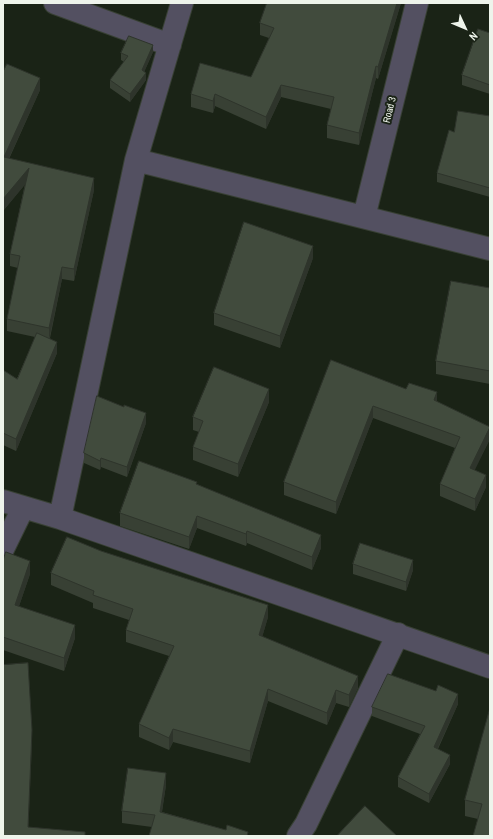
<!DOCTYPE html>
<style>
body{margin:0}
#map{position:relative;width:493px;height:839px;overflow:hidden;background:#1a2316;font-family:"Archivo Narrow",sans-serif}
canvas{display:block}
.frame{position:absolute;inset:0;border:4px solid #eef4eb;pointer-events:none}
.north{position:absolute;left:445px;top:8px;width:40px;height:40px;-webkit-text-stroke:3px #1a2316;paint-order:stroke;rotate:134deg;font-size:11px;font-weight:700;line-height:16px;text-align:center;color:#eef4eb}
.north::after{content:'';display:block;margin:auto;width:14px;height:18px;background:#eef4eb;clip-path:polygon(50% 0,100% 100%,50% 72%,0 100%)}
</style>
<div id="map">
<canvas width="493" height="839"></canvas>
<div class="frame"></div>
<div class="north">N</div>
</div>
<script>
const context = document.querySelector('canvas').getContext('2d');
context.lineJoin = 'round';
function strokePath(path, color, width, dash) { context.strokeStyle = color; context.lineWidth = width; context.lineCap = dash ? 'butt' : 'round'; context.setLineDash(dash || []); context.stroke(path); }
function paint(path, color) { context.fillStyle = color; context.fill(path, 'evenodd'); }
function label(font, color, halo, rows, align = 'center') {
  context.font = font + ' "Archivo Narrow",sans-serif'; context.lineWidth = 4; context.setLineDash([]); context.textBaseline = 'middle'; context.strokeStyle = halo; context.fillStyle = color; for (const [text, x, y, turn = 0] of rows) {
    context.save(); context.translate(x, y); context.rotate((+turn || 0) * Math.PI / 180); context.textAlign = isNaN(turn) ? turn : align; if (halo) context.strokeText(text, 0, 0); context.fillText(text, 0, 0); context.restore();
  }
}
const minor = new Path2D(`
 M55 3 170 45
 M136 160 490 249
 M364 217 417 3
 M3 501 60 518 490 667
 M60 518 136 160 182 3
 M3 549 23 508
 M298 836 306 824 398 634`);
strokePath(minor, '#384034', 24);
strokePath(minor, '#535061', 22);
paint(new Path2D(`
 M267 3H401L378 79 376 78 359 145 327 138V125L331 109 281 97 266 129 215 106 213 113 191 107V94L251 77 269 38 260 35V23Z
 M490 33V94L462 85V75Z
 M153 52 144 72 146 80 130 102 110 88V80L124 62 121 60V53Z
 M3 72 40 90 9 159 94 190 74 281 62 279 50 338 57 353 16 451 3 445V370L17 379 35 337 7 331V319L18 268 10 266V254L25 184 3 211Z
 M490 116V197L437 182V173L454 132Z
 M313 258 280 348 214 325V313Z
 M490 288V384L436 374V361Z
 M331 360 437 402 490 439 474 470 486 487 475 511 440 496V484L455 448 373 418 336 514 284 495V482Z
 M269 402 238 477 193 460V447L199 432 193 430V417Z
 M146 423 127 477 101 467 100 470 84 463V453Z
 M197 484 321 548 312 570 247 543 246 546 197 528 189 549 120 526V513Z
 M101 551 268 617 262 637 358 688 349 707 336 703 327 725 268 701 250 763 173 742 169 750 139 737V724L169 656 126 642V630L129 620 93 608V603L51 585V573Z
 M3 561 30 574 19 606 75 638 64 671 3 650Z
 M353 564 413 570 406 591 353 574Z
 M458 704 438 749 450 764 429 803 398 787V777L420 734 372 716V707Z
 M490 708V836L478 819 465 816V800Z
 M166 785 162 812 248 836 152 827 122 823V811Z`), '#384034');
paint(new Path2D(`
 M397 3H401L378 79V67Z
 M153 45V52L142 77V70Z
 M376 66V78L359 145V133Z
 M146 73V80L130 102V94Z
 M40 78V90L4 169V157Z
 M281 85V97L266 129V117Z
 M215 94V106L213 113V101Z
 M29 168V180L3 211V199Z
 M94 178V190L74 281V269Z
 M313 246V258L280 348V336Z
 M62 267V279L49 340V328Z
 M57 342V353L16 451V439Z
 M269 389V402L238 477V464Z
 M437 392V405L434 400Z
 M373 406V418L336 514V502Z
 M146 413V423L127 477V467Z
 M490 427V439L470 480V468Z
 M101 458V467L100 470V461Z
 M486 475V487L475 511V499Z
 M197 516V528L189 549V537Z
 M247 531V543L246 546V534Z
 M321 535V548L312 570V557Z
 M413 560V570L406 591V582Z
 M30 561V574L15 618V605Z
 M268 605V617L259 648V635Z
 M75 625V638L64 671V658Z
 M358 676V688L349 707V695Z
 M268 689V701L250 763V751Z
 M336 690V703L327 725V713Z
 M458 694V704L434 756V747Z
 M173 729V742L169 750V738Z
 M32 730V743L28 836V827Z
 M450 755V764L429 803V794Z
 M166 773V785L160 823V812Z`), '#2e342b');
const building = new Path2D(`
 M267 3H397L378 67 376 66 359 133 327 125 334 97 281 85 266 117 215 94 213 101 191 94 200 63 251 77 274 28 260 23Z
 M478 29 490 33V85L462 75Z
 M129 36 153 45 142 70 146 73 130 94 110 80 128 56 121 53Z
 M7 64 40 78 4 157 94 178 74 269 62 267 49 328 7 319 20 256 10 254 29 168 3 199V72Z
 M458 111 490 116V188L437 173 449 130 454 132Z
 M244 222 313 246 280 336 214 313Z
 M451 281 490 288V371L436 361Z
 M37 333 57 342 16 439 3 433V370L17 379Z
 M331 360 406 389 409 383 437 392 434 400 490 427 470 468 486 475 475 499 440 484 460 437 373 406 336 502 284 482Z
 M214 367 269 389 238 464 193 447 203 421 193 417Z
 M97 396 124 407V405L146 413 127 467 101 458 100 461 84 453Z
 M139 461 197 482 196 484 321 535 312 557 247 531 246 534 197 516 189 537 120 513Z
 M67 537 101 551 268 605 259 635 358 676 349 695 336 690 327 713 268 689 250 751 173 729 169 738 139 724 174 646 126 630 133 609 93 595 94 591 51 573Z
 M360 543 413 560 406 582 353 564Z
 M6 552 30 561 15 605 75 625 64 658 3 637V561Z
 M28 663 32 730 28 827 85 832V836H3V665Z
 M388 674 436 691 438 685 458 694 434 747 450 755 429 794 398 777 425 726 372 707Z
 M490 708V836H473L482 804 465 800Z
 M128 768 166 773 160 812 226 830 227 825 248 832 247 836H149L155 815 122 811Z
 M365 806 397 836H337Z`);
paint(building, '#414b3d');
strokePath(building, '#2e342b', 1);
label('10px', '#eef4eb', '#1a2316', [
 ["Road 3",390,110,-76]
]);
</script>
